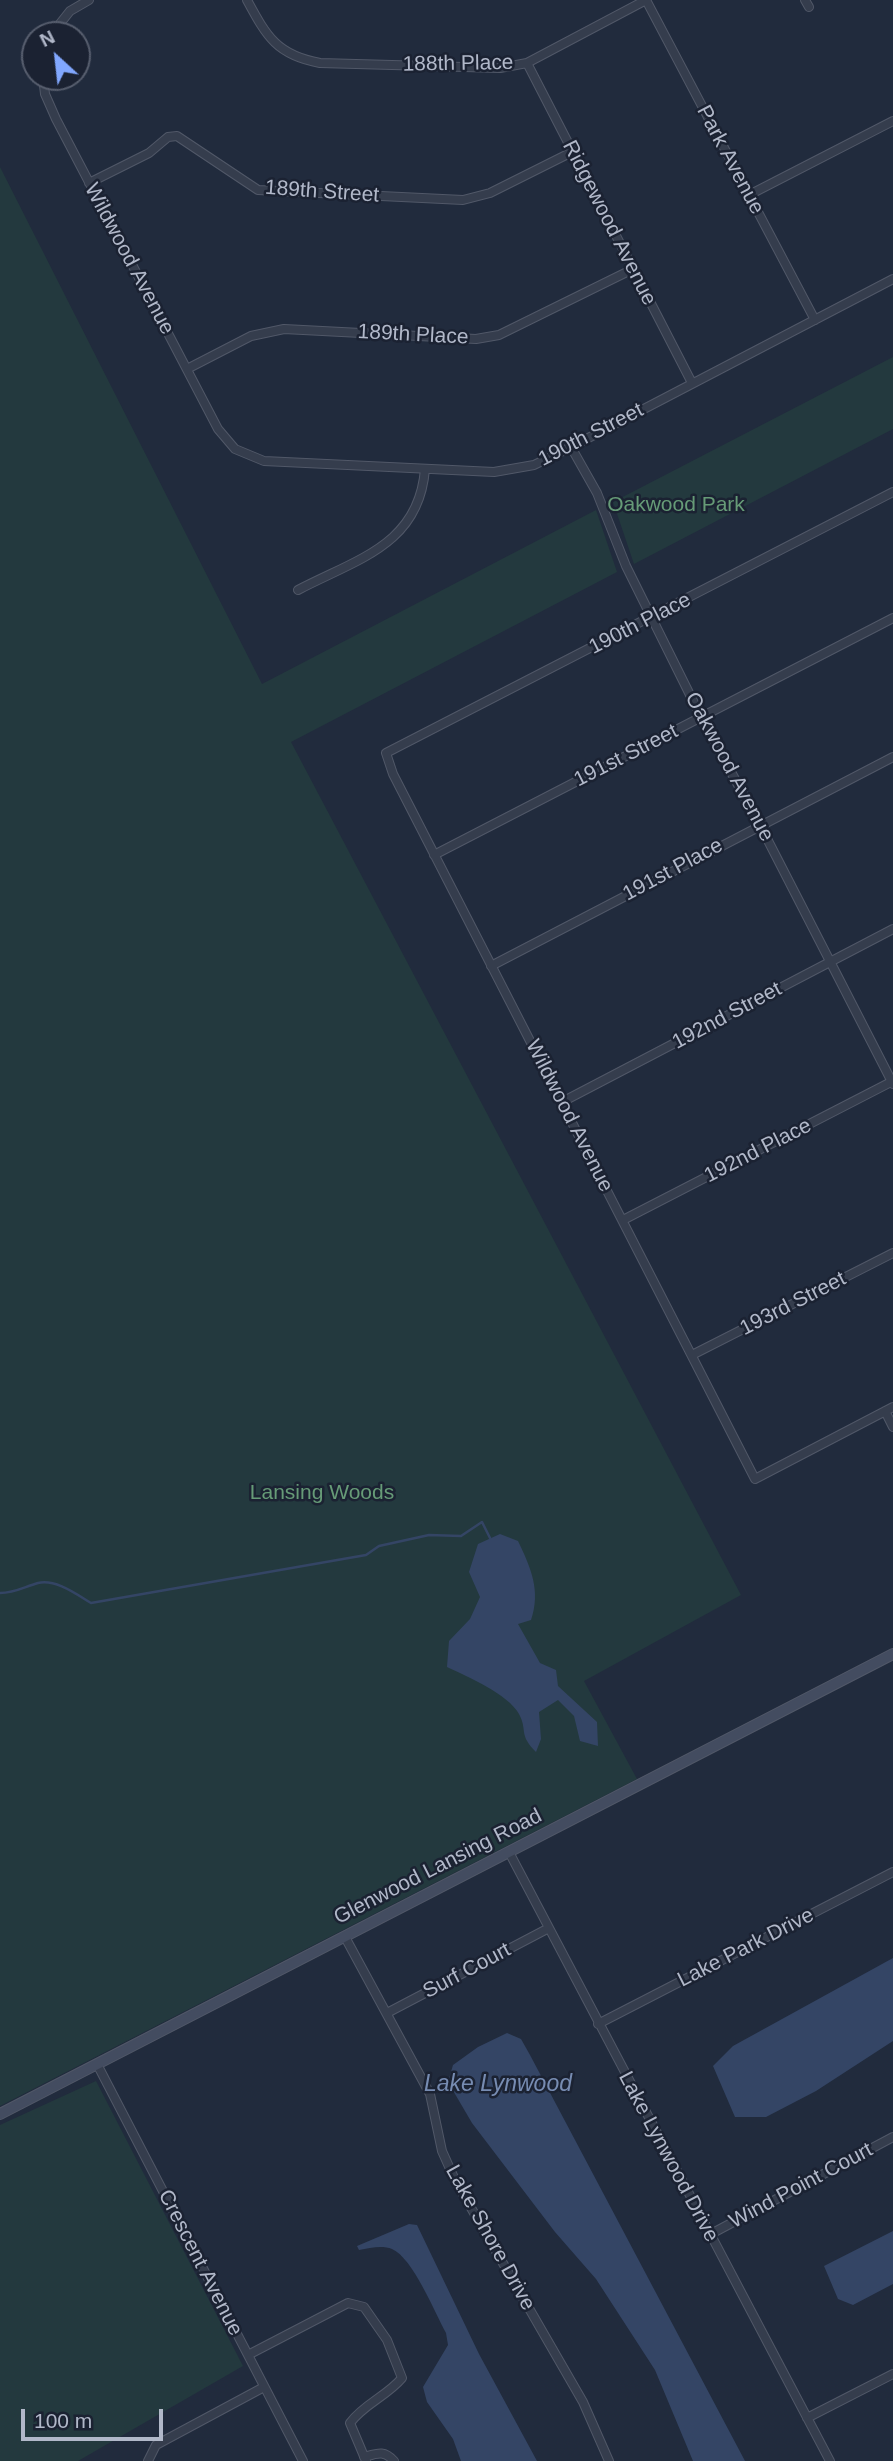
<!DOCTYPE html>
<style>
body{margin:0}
#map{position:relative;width:893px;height:2461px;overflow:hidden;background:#212b3d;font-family:Arial,sans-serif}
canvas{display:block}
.north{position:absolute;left:21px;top:21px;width:70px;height:70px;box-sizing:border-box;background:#1b2232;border:2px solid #575e6e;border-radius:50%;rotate:333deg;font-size:19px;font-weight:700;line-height:28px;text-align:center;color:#b1b8c9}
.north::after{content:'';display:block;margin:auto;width:24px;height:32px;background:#81a7fe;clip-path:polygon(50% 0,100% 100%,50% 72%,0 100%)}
.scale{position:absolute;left:21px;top:2409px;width:142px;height:32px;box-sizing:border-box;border:4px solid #b1b8c9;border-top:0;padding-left:9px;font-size:21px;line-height:24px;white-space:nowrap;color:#b1b8c9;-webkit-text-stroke:5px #1b2232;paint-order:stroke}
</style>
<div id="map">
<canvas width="893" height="2461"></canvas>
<div class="north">N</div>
<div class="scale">100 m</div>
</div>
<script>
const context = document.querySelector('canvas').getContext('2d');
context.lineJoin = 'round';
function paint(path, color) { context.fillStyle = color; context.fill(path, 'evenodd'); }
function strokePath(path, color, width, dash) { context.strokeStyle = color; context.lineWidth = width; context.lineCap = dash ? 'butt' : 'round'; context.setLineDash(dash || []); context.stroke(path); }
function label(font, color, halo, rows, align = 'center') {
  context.font = font + ' Arial,sans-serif'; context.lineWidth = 5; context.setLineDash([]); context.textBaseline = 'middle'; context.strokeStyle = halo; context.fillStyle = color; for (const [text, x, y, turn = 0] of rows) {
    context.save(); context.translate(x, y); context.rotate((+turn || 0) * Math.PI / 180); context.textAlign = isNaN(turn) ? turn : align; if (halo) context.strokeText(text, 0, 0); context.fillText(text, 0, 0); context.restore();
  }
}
paint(new Path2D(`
 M0 167 262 684 596 510 617 572 291 742 741 1595 584 1681 637 1779 0 2106Z
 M893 357V429L634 564 613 502Z
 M96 2081 243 2366 78 2461H0V2125Z`), '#23393e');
paint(new Path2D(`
 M500 1534 518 1541C531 1568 541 1591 531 1620L518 1624 540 1663 556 1670 558 1686 597 1722 598 1746 580 1741 574 1716 558 1700 539 1712 541 1739 536 1752C518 1734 528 1731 519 1714 508 1694 468 1677 447 1667L449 1641 470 1619 480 1597 469 1572 478 1544Z
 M893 1958V2041L816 2091 766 2117H735L713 2066 733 2046Z
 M507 2033 521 2039 530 2055 745 2461H693L655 2370 596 2279 555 2232 472 2123 448 2082 453 2065 478 2047Z
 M409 2224 417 2225 479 2354 537 2461H461L453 2439 427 2402 423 2387 448 2345 446 2333C435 2313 413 2258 392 2249 382 2245 370 2248 359 2250L357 2246Z
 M893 2231V2284L853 2305 838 2299 824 2266Z`), '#344565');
strokePath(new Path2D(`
 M0 1593C15 1593 24 1587 38 1583 56 1579 76 1594 91 1603L366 1555 379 1546 429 1535 461 1536 482 1522 490 1538`), '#344565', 2.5);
const minor = new Path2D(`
 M247 0C267 37 277 55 320 63L500 68 527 63 646 0
 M646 0 815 320
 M805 0 809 7
 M51 35 70 11 89 0
 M527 63 692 383
 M43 77 45 94 56 119 218 429 235 449 264 461 494 472 534 465 571 447 893 279
 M89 183 149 153 168 137 177 136 258 190 463 200 490 193 572 152
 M749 195 893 121
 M187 369 251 336 284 329 476 339 499 335 633 269
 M571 447 597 493 626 566 701 717 760 825 893 1084
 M893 492 386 753 393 774 755 1479 893 1407
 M298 590C357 559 419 545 425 469
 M434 855 893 618
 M491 966 893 757
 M562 1102 893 929
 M623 1220 893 1081
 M692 1355 893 1253
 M885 1411 893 1427
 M509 1852 830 2461
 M345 1937 430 2094 442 2151 455 2180 583 2402 609 2461
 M387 2013 547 1929
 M598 2024 893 1872
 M97 2064 303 2461
 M709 2235 893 2137
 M248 2355 348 2303 364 2307 387 2340 402 2378C387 2396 364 2404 350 2423L366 2461
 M807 2418 893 2374
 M364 2457C378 2453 384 2450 394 2461
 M148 2461 156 2445 264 2387`);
const secondary = new Path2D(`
 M0 2114 893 1654`);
strokePath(minor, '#515868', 10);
strokePath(secondary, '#515868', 12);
strokePath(minor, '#353d4d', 8);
strokePath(secondary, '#434c60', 10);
label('21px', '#b1b8c9', '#1b2232', [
 ["188th Place",458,64,-1],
 ["Park Avenue",730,160,62],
 ["189th Street",322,192,4],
 ["Ridgewood Avenue",609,223,63],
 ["Wildwood Avenue",129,259,62],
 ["189th Place",413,335,3],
 ["190th Street",591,435,-27],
 ["190th Place",640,624,-27],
 ["191st Street",626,756,-27],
 ["Oakwood Avenue",729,767,62],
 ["191st Place",673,870,-28],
 ["192nd Street",727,1016,-28],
 ["Wildwood Avenue",569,1116,63],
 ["192nd Place",758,1151,-27],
 ["193rd Street",793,1304,-27],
 ["Glenwood Lansing Road",438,1867,-27],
 ["Lake Park Drive",746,1948,-27],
 ["Surf Court",467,1971,-28],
 ["Lake Lynwood Drive",668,2157,62],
 ["Wind Point Court",801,2186,-28],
 ["Lake Shore Drive",490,2238,61],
 ["Crescent Avenue",200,2263,63]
]);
label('21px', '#669b77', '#1b2232', [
 ["Oakwood Park",676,505],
 ["Lansing Woods",322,1493]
]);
label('italic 23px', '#778cb2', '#1b2232', [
 ["Lake Lynwood",498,2085]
]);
</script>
